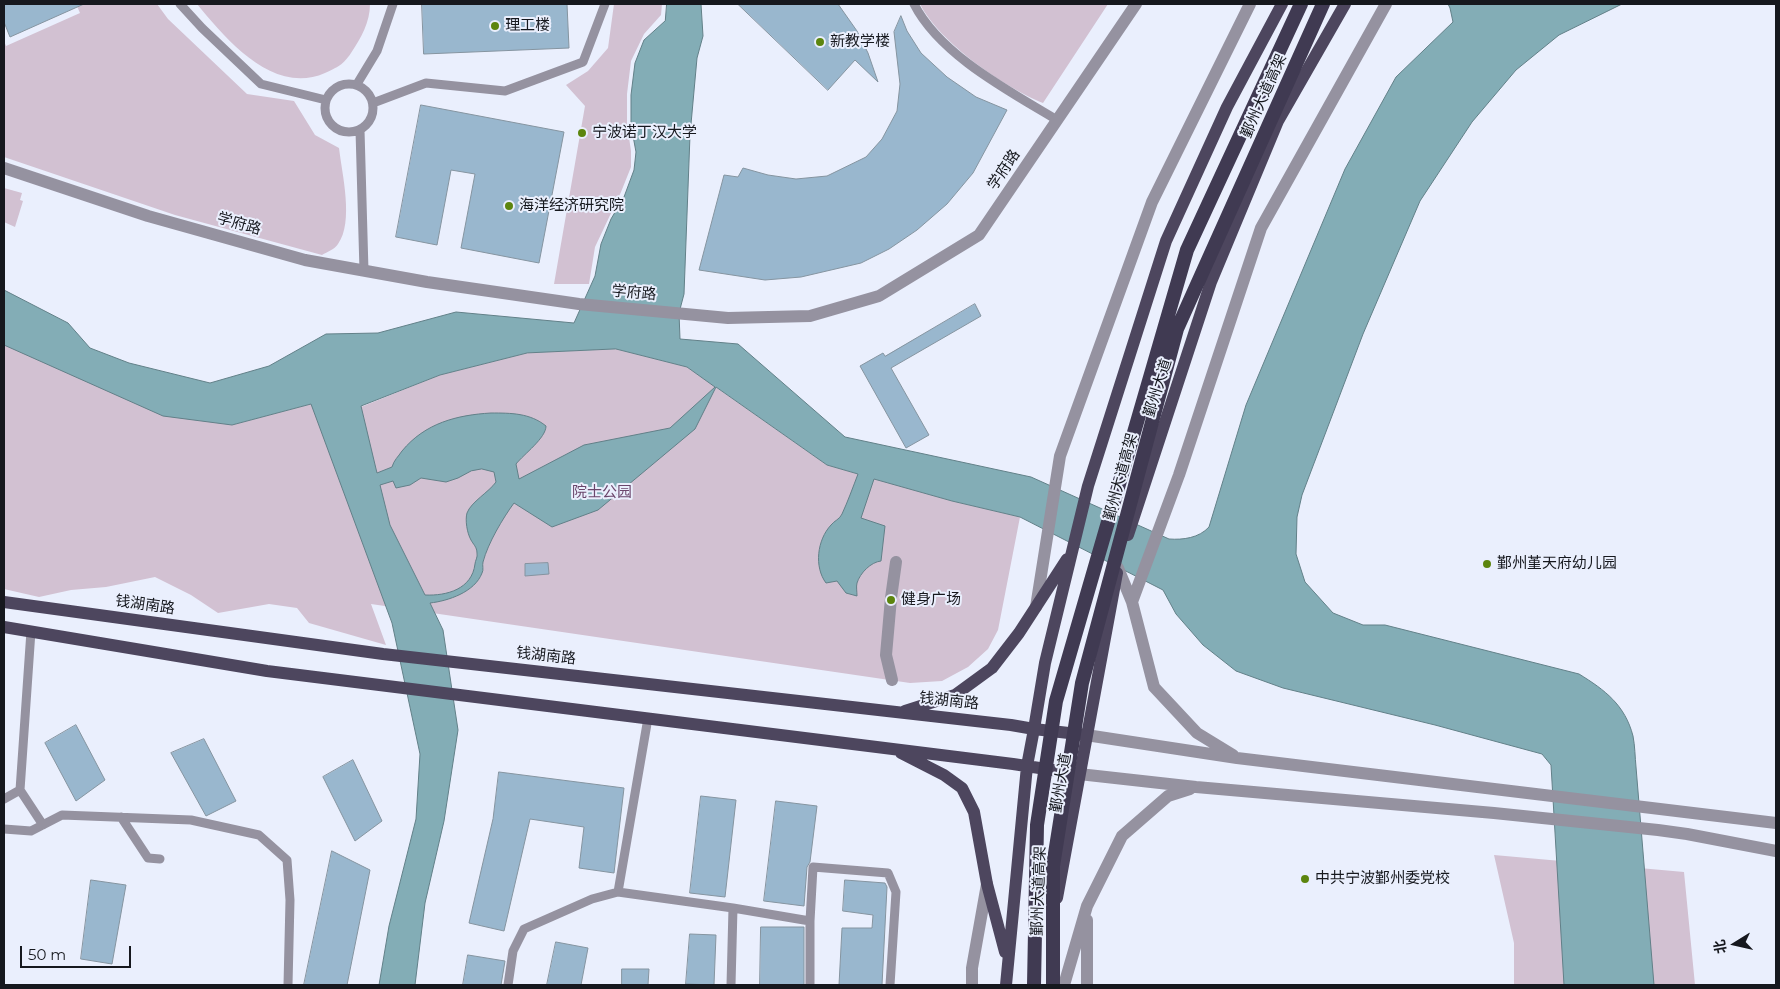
<!DOCTYPE html>
<meta charset="utf-8">
<style>
body{margin:0}
#map{position:relative;width:1780px;height:989px;overflow:hidden;background:#eaeffd;font-family:Montserrat,"Noto Sans SC",sans-serif}
canvas{display:block}
.frame{position:absolute;inset:0;border:5px solid #16181e;pointer-events:none}
.north{position:absolute;left:1710px;top:919px;width:50px;height:50px;-webkit-text-stroke:4px #eaeffd;paint-order:stroke;rotate:260deg;font-size:14px;font-weight:700;line-height:20px;text-align:center;color:#16181e}
.north::after{content:'';display:block;margin:auto;width:18px;height:22px;background:#16181e;clip-path:polygon(50% 0,100% 100%,50% 72%,0 100%)}
.scale{position:absolute;left:20px;top:946px;width:111px;height:22px;box-sizing:border-box;border:2px solid #16181e;border-top:0;padding-left:6px;font-size:15px;line-height:18px;white-space:nowrap;color:#16181e;-webkit-text-stroke:4px #eaeffd;paint-order:stroke}
</style>
<div id="map">
<canvas width="1780" height="989"></canvas>
<div class="frame"></div>
<div class="north">北</div>
<div class="scale">50 m</div>
</div>
<script>
const context = document.querySelector('canvas').getContext('2d');
context.lineJoin = 'round';
function paint(path, color) { context.fillStyle = color; context.fill(path, 'evenodd'); }
function strokePath(path, color, width, dash) { context.strokeStyle = color; context.lineWidth = width; context.lineCap = dash ? 'butt' : 'round'; context.setLineDash(dash || []); context.stroke(path); }
function label(font, color, halo, rows, align = 'center') {
  context.font = font + ' Montserrat,"Noto Sans SC",sans-serif'; context.lineWidth = 4; context.setLineDash([]); context.textBaseline = 'middle'; context.strokeStyle = halo; context.fillStyle = color; for (const [text, x, y, turn = 0] of rows) {
    context.save(); context.translate(x, y); context.rotate((+turn || 0) * Math.PI / 180); context.textAlign = isNaN(turn) ? turn : align; if (halo) context.strokeText(text, 0, 0); context.fillText(text, 0, 0); context.restore();
  }
}
paint(new Path2D(`
 M76 4H157L168 19 247 94 294 101 315 135 339 148C342 174 354 222 338 244 335 249 327 252 322 255L175 215 4 157V41L6 46 80 13Z
 M197 4H370C370 22 361 38 351 53 343 65 338 67 325 73 273 96 226 39 197 4Z
 M614 4H662L661 15 644 34 631 61 627 94V124L631 151V167L621 192 595 247 589 284H554L585 106 566 85 588 71 608 48Z
 M920 4H1108L1043 103C1005 88 939 42 920 4Z
 M4 188 22 193 20 200 23 201 15 227 4 222Z
 M4 341 232 425 311 404 361 407 440 375 527 353 616 349 687 367 827 465 952 501 1020 517 998 630 988 649 968 667 942 681 910 683 371 604 386 645 309 623 297 608 269 604 218 613 191 595 155 577 106 587 71 590 39 597 4 589Z
 M1494 855 1684 872 1695 985H1514V943Z`), '#d2c1d2');
const water = new Path2D(`
 M667 4H701L703 36 697 58 690 135 684 294 679 313 680 339 738 344 845 437 1031 477 1169 539C1183 540 1199 538 1209 527L1246 405 1345 169 1396 77 1453 22 1450 8 1448 4H1622L1559 35 1516 70 1472 122 1420 201 1363 334 1302 495 1297 517 1296 554 1305 582 1333 613 1363 625H1385L1579 674C1605 690 1625 705 1633 736 1635 746 1635 757 1636 767L1654 985H1564L1551 765 1542 754 1435 725 1283 688 1236 671 1203 645 1176 614 1163 590 1020 517 952 501 874 479 861 518 885 526 881 561C871 562 860 573 857 583 856 587 857 591 857 596L846 593 837 581 826 583C814 567 817 540 831 525 834 521 840 519 842 514 848 501 853 487 858 474L827 465 716 387 695 429 598 510 552 527 514 503C503 518 488 543 483 562 482 565 484 570 482 573 475 592 448 601 430 603L443 630 458 730 444 821 425 903 415 985H379L389 926 416 819 420 754 392 623 311 404 232 425 163 416 4 345V290L68 323 90 348 129 363 210 383 269 366 326 334 378 333 456 312 574 323 595 276 601 244 611 219 624 197 634 170 636 152 631 125V95L635 63 644 40 665 21ZM616 349 687 367 715 387 670 428 584 445 519 479 516 464C524 454 546 438 546 426 530 413 511 413 491 413 457 415 425 423 402 451 398 457 394 460 392 467L377 473 361 406 440 375 527 353ZM482 469 494 472 496 482C489 492 471 502 467 513 465 520 467 533 471 540 473 544 477 547 477 553 478 557 475 561 475 564 472 589 447 596 425 595L390 525 380 485 393 481 396 488 410 485 421 478 446 482 458 478 471 471Z`);
paint(water, '#83adb6');
strokePath(water, '#628088', 1);
const building = new Path2D(`
 M4 4H84L10 37 4 22Z
 M422 4H567L569 48 424 54Z
 M738 4H838L857 31 868 53 878 82 855 60 828 90Z
 M901 16 907 31 921 53 947 77 976 97 1007 110 973 173 947 204 917 230 889 249 861 263 801 277 765 280 699 270 724 175 738 177 743 168 768 175 796 179 827 176 866 157 882 139 897 111 900 84 894 32Z
 M421 105 564 132 539 263 461 248 475 174 451 170 437 245 396 237Z
 M975 304 981 316 891 368 929 435 906 448 860 366 883 353 885 356Z
 M548 563 549 574 525 576V564Z
 M76 725 105 780 76 801 45 743Z
 M204 739 236 801 206 816 171 753Z
 M353 760 382 821 355 841 323 777Z
 M499 772 624 788 614 873 579 868 584 827 530 819 504 931 469 923 493 819Z
 M701 796 736 800 725 897 690 893Z
 M776 801 817 806 810 862 807 867 804 906 764 901Z
 M332 851 370 870 347 985H304Z
 M91 880 126 885 112 964 81 959Z
 M845 880 885 883 887 887 882 985H839L842 928H872L873 915 843 911Z
 M761 927H804V985H760Z
 M690 934 716 935 714 985 686 984Z
 M556 942 588 948 581 985H547Z
 M468 955 505 961 501 985H463Z
 M622 969H649L648 985H622Z`);
paint(building, '#99b7ce');
strokePath(building, '#8594a0', 1);
strokePath(new Path2D(`
 M180 4 202 28 261 84 326 100
 M914 4C940 55 1009 91 1057 120
 M325 108a24 24 0 1 1 48 0a24 24 0 1 1-48 0Z
 M357 84 377 51 393 4
 M373 103 426 83 505 91 583 62 605 4
 M360 130 364 271
 M20 790 43 825
 M4 799 20 790 31 631
 M121 817 148 858 160 859
 M4 829 31 831 62 815 191 820 259 835 287 860 290 900 288 985
 M618 892 733 908
 M810 921 813 867 888 873 896 892 890 985
 M508 985 513 951 524 929 592 899 618 892 648 718
 M731 985 733 908 810 921V985`), '#9592a0', 9);
strokePath(new Path2D(`
 M892 680 886 655 891 598 896 562`), '#9592a0', 12);
strokePath(new Path2D(`
 M4 168 148 216 305 260 427 282 579 304 728 318 810 316 879 296 979 235 1136 4
 M1118 568 1132 602 1154 687 1197 733 1233 755
 M1132 602 1179 475 1261 228 1386 4
 M1036 607 1060 456 1152 202 1250 4
 M1086 735 1237 758 1776 823
 M1079 774 1196 787 1494 813 1658 830 1687 834 1776 851
 M972 985V968L987 884
 M1064 985 1087 906 1122 836 1168 796 1190 789
 M1087 985V920`), '#9592a0', 12);
strokePath(new Path2D(`
 M1128 535 1211 282 1278 121 1345 4
 M4 602 383 654 1011 725 1034 729 1086 735
 M4 627 267 671 1013 764 1079 774
 M905 711 955 695 992 668 1019 633 1067 559
 M901 753 944 775 962 788 974 812 987 884 1005 952
 M1057 898 1117 573
 M1006 985 1027 766 1034 729 1045 663 1088 486 1166 241 1227 107 1282 4`), '#4d465e', 12);
strokePath(new Path2D(`
 M1034 985 1037 825 1056 701 1187 250 1301 4
 M1053 985V866L1082 683 1177 329 1323 4`), '#403a52', 14);
for (const [x, y, r, color] of [
 [495,26,5,"#5c850e"],
 [820,42,5,"#5c850e"],
 [582,133,5,"#5c850e"],
 [509,206,5,"#5c850e"],
 [1487,564,5,"#5c850e"],
 [891,600,5,"#5c850e"],
 [1305,879,5,"#5c850e"]
]) { const dot = new Path2D(); dot.arc(x, y, r, 0, 2 * Math.PI); context.fillStyle = color; context.fill(dot); strokePath(dot, '#eaeffd', 2); }
label('15px', '#16181e', '#eaeffd', [
 ["理工楼",505,26],
 ["新教学楼",830,42],
 ["宁波诺丁汉大学",592,133],
 ["海洋经济研究院",519,206],
 ["鄞州堇天府幼儿园",1497,564],
 ["健身广场",901,600],
 ["中共宁波鄞州委党校",1315,879]
], 'left');
label('15px', '#16181e', '#eaeffd', [
 ["鄞州大道高架",1264,96,-66],
 ["学府路",1004,170,-56],
 ["学府路",239,224,16],
 ["学府路",634,293,5],
 ["鄞州大道",1158,388,-72],
 ["鄞州大道高架",1121,477,-75],
 ["钱湖南路",145,605,8],
 ["钱湖南路",546,656,6],
 ["钱湖南路",949,701,6],
 ["鄞州大道",1061,783,-80],
 ["鄞州大道高架",1039,891,-88]
]);
label('15px', '#6b466c', '#eaeffd', [
 ["院士公园",602,493]
]);
</script>
